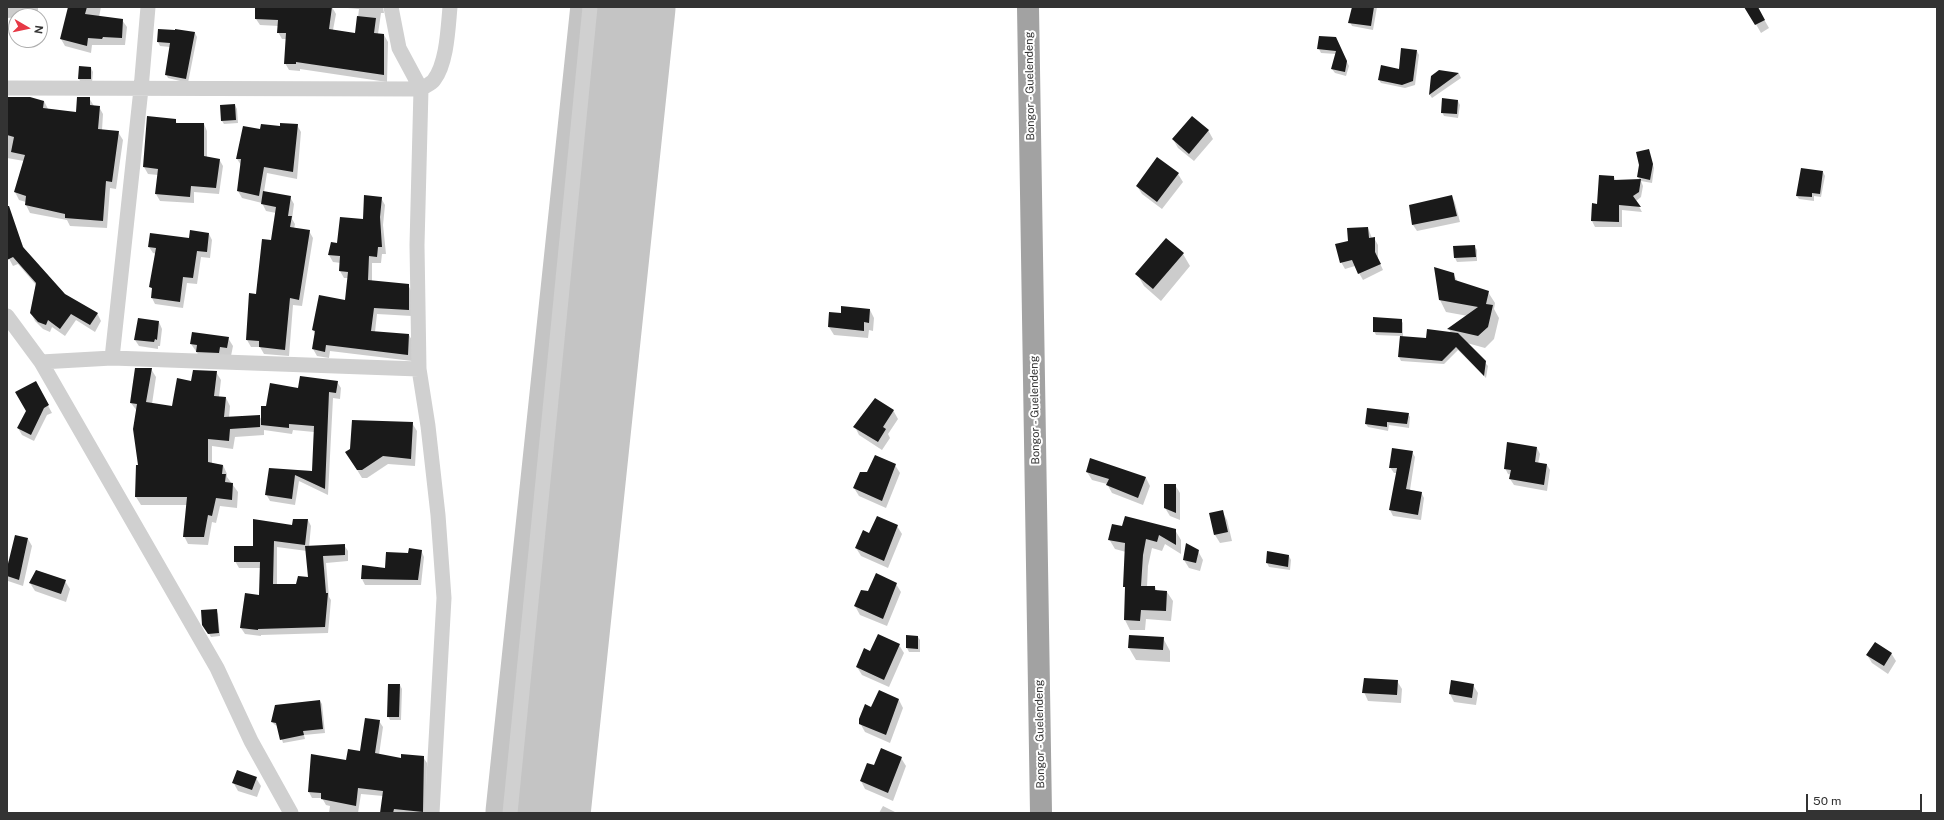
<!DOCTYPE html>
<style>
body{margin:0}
#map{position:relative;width:1944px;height:820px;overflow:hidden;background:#fff;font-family:"Public Sans",sans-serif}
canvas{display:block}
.frame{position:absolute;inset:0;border:8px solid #333;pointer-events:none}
.north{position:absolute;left:8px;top:8px;width:40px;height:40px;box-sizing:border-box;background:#fff;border:1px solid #adadad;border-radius:50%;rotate:99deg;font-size:11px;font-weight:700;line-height:16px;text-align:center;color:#333}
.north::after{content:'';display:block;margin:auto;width:14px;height:18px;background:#e63946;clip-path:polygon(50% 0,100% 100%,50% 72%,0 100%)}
.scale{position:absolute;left:1806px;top:794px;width:116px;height:18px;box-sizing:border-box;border:2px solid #333;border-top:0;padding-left:5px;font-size:12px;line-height:14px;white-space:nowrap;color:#333;-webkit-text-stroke:3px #fff;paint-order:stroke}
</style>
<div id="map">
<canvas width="1944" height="820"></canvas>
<div class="frame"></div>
<div class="north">N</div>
<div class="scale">50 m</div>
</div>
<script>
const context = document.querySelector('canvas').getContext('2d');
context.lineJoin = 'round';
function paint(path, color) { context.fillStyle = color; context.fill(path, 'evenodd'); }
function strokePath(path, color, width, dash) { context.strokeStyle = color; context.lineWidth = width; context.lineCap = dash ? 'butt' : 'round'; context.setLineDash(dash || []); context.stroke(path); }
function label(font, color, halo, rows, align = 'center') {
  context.font = font + ' "Public Sans",sans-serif'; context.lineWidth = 4; context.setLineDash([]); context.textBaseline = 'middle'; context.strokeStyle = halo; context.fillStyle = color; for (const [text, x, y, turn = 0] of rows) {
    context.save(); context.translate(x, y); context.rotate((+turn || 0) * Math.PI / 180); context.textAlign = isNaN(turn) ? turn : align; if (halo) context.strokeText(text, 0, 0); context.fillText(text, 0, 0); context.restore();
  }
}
paint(new Path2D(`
 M7 7H38V16L7 18Z
 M69 7H101L99 17 122 20 127 27 125 45H92L91 53 65 46 61 39Z
 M256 7H332L336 14 333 30 356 34 359 9 336 7H383L384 13H381L378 34 384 35 388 42 387 82 300 69V71L289 70 285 63 286 39H282L278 32 279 26 260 25 256 19Z
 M1353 7H1377L1373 30 1352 26 1350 22Z
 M1746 7H1757L1769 28 1761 33Z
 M176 31 195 33 197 37 188 83 168 78 166 74 170 47 160 46 158 42Z
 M1337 42 1349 66 1346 76 1335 73 1332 69 1336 54 1321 53 1319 49Z
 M1417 51 1419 55 1415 85 1405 88 1381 83 1379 80 1400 70Z
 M91 68 93 72 92 83H81L79 79Z
 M1439 71 1459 74 1461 78 1432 98 1430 95 1432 77Z
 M7 98 44 101 48 109 77 113 89 98 94 106 99 107 103 114 102 130 118 132 123 140 116 189 110 188 107 228 70 226 67 220 30 213 26 205V202L19 200 15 192 24 161 7 158Z
 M1458 101 1460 105 1458 118 1444 116 1442 112Z
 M235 105 237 109 238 123 224 124 222 121Z
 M175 120 177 124H204L207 131V158L219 159 223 166 219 194 194 192V203L160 201 156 194 158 175 148 174 144 167Z
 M297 125 301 132 297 179 267 173 264 192 290 197 294 204 292 219 295 224 294 229 309 231 313 238 302 306 293 305 289 356 264 354 260 347H251L247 340 257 295 272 241 276 213 266 211 262 203 242 198 238 191 241 165 237 159 261 131Z
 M1208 130 1213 139 1194 161 1178 148 1173 139Z
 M1648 150 1654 168 1652 183 1641 181 1643 186 1641 197 1636 201 1642 212 1622 210V227H1595L1592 221 1593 205H1598L1614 177 1616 181 1640 180 1638 177 1640 165Z
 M1823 172 1825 176 1821 197 1814 196V201L1799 199 1797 196Z
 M1178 174 1183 182 1162 209 1142 194 1137 186Z
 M1452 196 1455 203 1460 222 1417 231 1413 225 1410 206Z
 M381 198 385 205 383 225 386 254H382L381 263H372V281L408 285 412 292V316L377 314 375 332 409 335 413 342 412 361 330 351 329 358 317 356 313 349 315 334 313 330 346 301 348 278H344L340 271 341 263 333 262 329 255 332 243 338 245 364 220Z
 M15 227 25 251 65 295 97 313 101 321 95 332 76 320 65 336 52 327 50 332 43 329 35 321 31 313 36 285 18 264 13 266 7 255V230Z
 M1368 228 1372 238H1374L1378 245V259L1383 270 1363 280 1355 266 1345 269 1341 262 1349 242Z
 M209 234 212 240 210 258 201 257 197 284 187 283 183 308 155 304 152 298 153 291 151 287 156 254 153 253 149 247Z
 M1474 246 1477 250V261L1457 262 1455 258 1454 247Z
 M1183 254 1190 266 1161 301 1144 286 1137 274Z
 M1453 274 1458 282 1488 292 1495 303 1494 309 1499 318 1494 339 1485 348 1467 343 1488 366 1486 378 1458 350 1444 364 1401 361 1399 357 1400 336 1376 335 1374 331 1401 320 1403 323V337L1427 339 1451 333 1449 329 1468 316 1446 312 1440 300Z
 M870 310 874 318 873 331 869 330 868 338 834 335 829 327 842 314Z
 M159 322 162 329 160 346H158V349L139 346 135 340Z
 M228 338 233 346 231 356 202 360 191 344Z
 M151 369 156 377 152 404 173 408 192 382 216 372 221 380 219 397 226 398 230 406 229 418 259 416 262 420 266 407 299 389 337 382 341 388 340 399 333 398 328 495 299 481 295 505 270 501 266 494 270 469 313 472 314 432 293 430 292 434 264 430V435L235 437 233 449 212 446V464L223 465 227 474V477L238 492 237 508 220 506 216 523 212 522 208 545 188 544 184 536 187 505H141L136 497 139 466 137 411 131 403Z
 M39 389 52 413 47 415 34 441 22 435 18 428Z
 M893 410 898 419 888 434 890 438 882 450 859 435 855 427Z
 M1408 414 1410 417 1409 428 1389 425 1388 431 1368 427 1366 424Z
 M412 423 417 431 415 466 388 464 367 478H362L351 460Z
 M1537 448 1540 454 1538 464 1547 465 1550 470 1547 491 1514 485 1510 479 1511 475 1508 474 1505 468Z
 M1412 452 1415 457 1410 490 1421 492 1424 498 1421 520 1393 516 1390 510 1397 473H1394L1390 467Z
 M895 465 900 473 886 508 859 496 854 488 868 474Z
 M1087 472 1146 478 1150 486 1143 505 1112 493 1107 484 1092 480Z
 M1175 485 1180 493V520L1170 516 1165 508Z
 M1222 511 1227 520 1232 541 1220 543 1215 535 1211 514Z
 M308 520 311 526 309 547 344 545 348 551V561L326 563 329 597 331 600 328 633 261 635V636L245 634 241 628 260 596 261 568H239L235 561 254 547ZM277 547 307 551 309 578 297 585H277Z
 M897 526 902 534 888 568 861 556 856 548 870 534Z
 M1175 530 1181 540V554L1165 544 1162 551 1152 548 1148 566 1147 587H1155L1157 591 1167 592 1173 601 1171 621 1146 619 1145 630H1130L1125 620 1126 552 1115 549 1109 539Z
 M28 539 32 546 23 586 8 581 7 563Z
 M421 550 424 557 421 585H365L362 579 386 569 409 554Z
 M1198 551 1203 560 1200 571 1189 568 1184 560Z
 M1268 552 1289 556 1291 560 1290 570 1269 567 1267 563Z
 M65 581 70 589 66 602 35 591 30 583Z
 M896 584 901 592 887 626 860 615 855 606 869 592Z
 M216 610 218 614 220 636 211 637 203 624Z
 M907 636 918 637 920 640V652H909L907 648Z
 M1163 638 1170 651V662L1136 660 1129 648Z
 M899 645 904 653 889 687 862 675 857 667 871 653Z
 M1891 653 1896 661 1888 674 1872 663 1867 655Z
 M1397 681 1402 689 1401 703 1368 701 1364 692Z
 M400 685 402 689 401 720H390L388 716Z
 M1473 685 1478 693 1476 705 1454 702 1450 694Z
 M899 700 903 708 890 743 865 732 860 723 871 708Z
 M320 701 322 704 325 733 304 735 305 739 283 743 278 726 275 725 272 722Z
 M379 721 383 727 379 755 401 759 423 757 427 763 426 813H381L383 796 361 794 358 813H329L330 806 326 805 322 798H312L309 792 361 752Z
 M901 758 906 766 893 801 865 789 861 781 874 767Z
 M256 778 261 786 257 797 238 791 233 782Z
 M883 806 897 813H879Z`), '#0003');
strokePath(new Path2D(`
 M538 813 623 7`), '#c4c4c4', 105);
paint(new Path2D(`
 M68 7H87L85 14 123 19 122 38 103 37 102 39 88 38 87 46 60 39Z
 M255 7H332L329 29 355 33 357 16 376 18 374 33 384 34V75L296 62V64H284L286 33H277L278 20 255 19Z
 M1352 7H1374L1371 26 1348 23Z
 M1744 7H1758L1765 20 1755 25Z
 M158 29 175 30V29L195 32 186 79 165 75 170 43 157 42Z
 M1319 36 1336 37 1347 61 1345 72 1331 69 1336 51 1317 49Z
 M1401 48 1417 50 1413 81 1402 85 1378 80 1381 65 1399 69Z
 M79 66 91 67V79H78Z
 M1439 70 1459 73 1429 95 1431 76Z
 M7 97H30L44 101 43 108 76 112 77 97H90V105L100 106 98 129 119 131 112 182 106 181 103 221 65 218V214L25 205 26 196 14 192 25 155 11 152 14 137 7 135Z
 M1442 98 1458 100 1457 114 1441 113Z
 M235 104 236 120 221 121 220 105Z
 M147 116 176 119V123H204V156L220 159 216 188 191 186 190 197 155 194 158 169 143 167Z
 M1192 116 1209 130 1189 154 1172 139Z
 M280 123 298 124 293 172 264 167 259 196 237 191 241 159H236L243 126 260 129 261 124 280 126Z
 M1649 149 1653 164 1650 180 1637 177 1639 165 1636 152Z
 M1157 157 1179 173 1157 202 1136 186Z
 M1801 168 1823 171 1820 194 1812 193V197L1796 196Z
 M1599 175 1614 176V180L1641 179 1639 192 1633 196 1641 207 1619 205V222L1591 221 1592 203 1597 204Z
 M263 191 291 196 288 216H292L290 227 310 230 299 300 290 298 285 350 259 347V341L246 340 249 293 256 294 262 239 271 240 276 207 261 204Z
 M364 195 382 197 380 217 382 247H378L377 257 369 256 368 280 409 284V310L374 308 371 331 409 334 408 355 326 345 325 352 312 349 315 331 312 330 319 295 345 300 348 272 339 271 340 256 328 255 331 242 337 243 340 217 363 219Z
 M1452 195 1457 216 1412 225 1409 205Z
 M7 206H9L23 247 65 294 98 313 90 325 71 314 60 329 48 320 46 325 38 322 30 313 36 283 13 257 7 260Z
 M1368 227 1369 238 1375 237V252L1381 264 1358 274 1352 260 1340 263 1335 244 1348 241 1347 228Z
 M190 230 209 233 207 252 197 251 193 278 183 277 180 302 151 298 152 288 149 287 156 248 148 247 150 233 189 238Z
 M1166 238 1184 253 1153 289 1135 274Z
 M1475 245 1476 257 1454 258 1453 246Z
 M1434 267 1454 273 1455 280 1489 291 1486 304 1493 305 1488 327 1478 336 1447 329 1478 307 1439 300Z
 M841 306 870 309 869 323 864 322V331L828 327 829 312 841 313Z
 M1373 317 1402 319V333L1373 332Z
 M138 318 159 321 157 340 155 339 154 342 134 340Z
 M1427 329 1458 333 1486 361 1484 376 1456 347 1442 361 1398 357 1400 336 1426 338Z
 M192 332 229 337 227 348 220 347 219 353 196 352 197 345 190 344Z
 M135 368H152L146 402 172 406 177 378 191 381 193 370 217 371 214 396 226 397 224 417 260 415V427L230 429 229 441 208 439V462L223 465 222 474H226L225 482 233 483 232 500 216 498 212 516 208 515 204 537H183L187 497H135L136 465H138L133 429 137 404 130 403Z
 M300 376 338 381 336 393 329 392 325 489 295 475 292 499 265 495 269 468 312 471 314 426 289 424V428L261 425V406H266L270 383 298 388Z
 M36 381 49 405 44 408 31 435 17 428 26 411 15 392Z
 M875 398 894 410 883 427 886 429 878 442 853 427Z
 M1367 408 1409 413 1407 424 1387 422V427L1365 424Z
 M352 420 413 422 411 459 383 456 362 470H357L345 452 350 449Z
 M1507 442 1537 447 1535 462 1547 464 1544 485 1509 479 1511 470 1504 469Z
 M1392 448 1413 451 1406 489 1422 492 1418 515 1389 510 1397 468H1389Z
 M875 455 896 464 882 501 853 488 860 472H867Z
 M1090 458 1146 477 1138 498 1106 485 1109 479 1086 472Z
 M1164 484H1176V513L1164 508Z
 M1223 510 1228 532 1214 535 1209 513Z
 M877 516 898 525 884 561 855 548 863 530 869 533Z
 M1125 516 1176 529V545L1159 535 1157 542 1146 539 1143 555 1141 586H1155V590L1167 591 1166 611 1141 610 1140 621 1124 620 1125 587H1123L1125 543 1108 540 1112 524 1122 526Z
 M253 519 292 525 293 519H308L305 545 274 541 273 584H296L298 576 308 577 305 546 345 544V555L323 556 326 593H328L325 627 258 629V630L240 628 245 593 259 595 260 562H234V546H253Z
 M15 535 28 538 19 580 7 576V568Z
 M1186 543 1199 550 1196 563 1183 560Z
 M409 548 422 550 418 580 361 579 362 565 385 568 386 552 408 553Z
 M1267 551 1289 555 1288 567 1266 563Z
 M36 570 66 580 61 594 29 583Z
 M876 573 897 583 883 619 854 606 861 590 868 591Z
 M217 609 219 633 208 634 202 625 201 610Z
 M878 634 900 644 884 680 856 667 864 648 870 651Z
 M906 635 918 636V649L906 648Z
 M1129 635 1164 637 1163 650 1128 648Z
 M1875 642 1892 653 1884 666 1866 655Z
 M1364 678 1398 680 1397 695 1362 693Z
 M1451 680 1474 684 1472 698 1449 694Z
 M388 684H400L399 717H387Z
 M879 690 899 699 886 735 859 724V719L865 704 871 707Z
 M320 700 323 729 303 731 304 735 280 740 276 723 271 722 275 705Z
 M365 718 380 720 375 753 401 758V754L424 756 423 812 394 809 393 813H380L383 791 358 788 356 806 321 799V793L308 792 311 754 346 760 348 749 360 751Z
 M881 748 902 757 888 793 860 781 867 763 874 765Z
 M237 770 257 777 252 790 232 783Z`), '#1a1a1a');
strokePath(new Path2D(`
 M391 7 399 48 421 89 417 245 419 369 428 426 438 515 444 598 432 813
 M7 88 421 89C425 86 431 84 434 80 447 63 448 28 450 7
 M7 316 41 362 217 668 251 741 291 813
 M112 358 141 89 148 7
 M41 362 112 358 419 369
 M510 813 590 7`), '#d0d0d0', 15);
strokePath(new Path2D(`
 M1028 7 1041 813`), '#a2a2a2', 22);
label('11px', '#333', '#fff', [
 ["Bongor - Guelendeng",1030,86,-91],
 ["Bongor - Guelendeng",1035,410,-91],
 ["Bongor - Guelendeng",1040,734,-91]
]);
</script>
